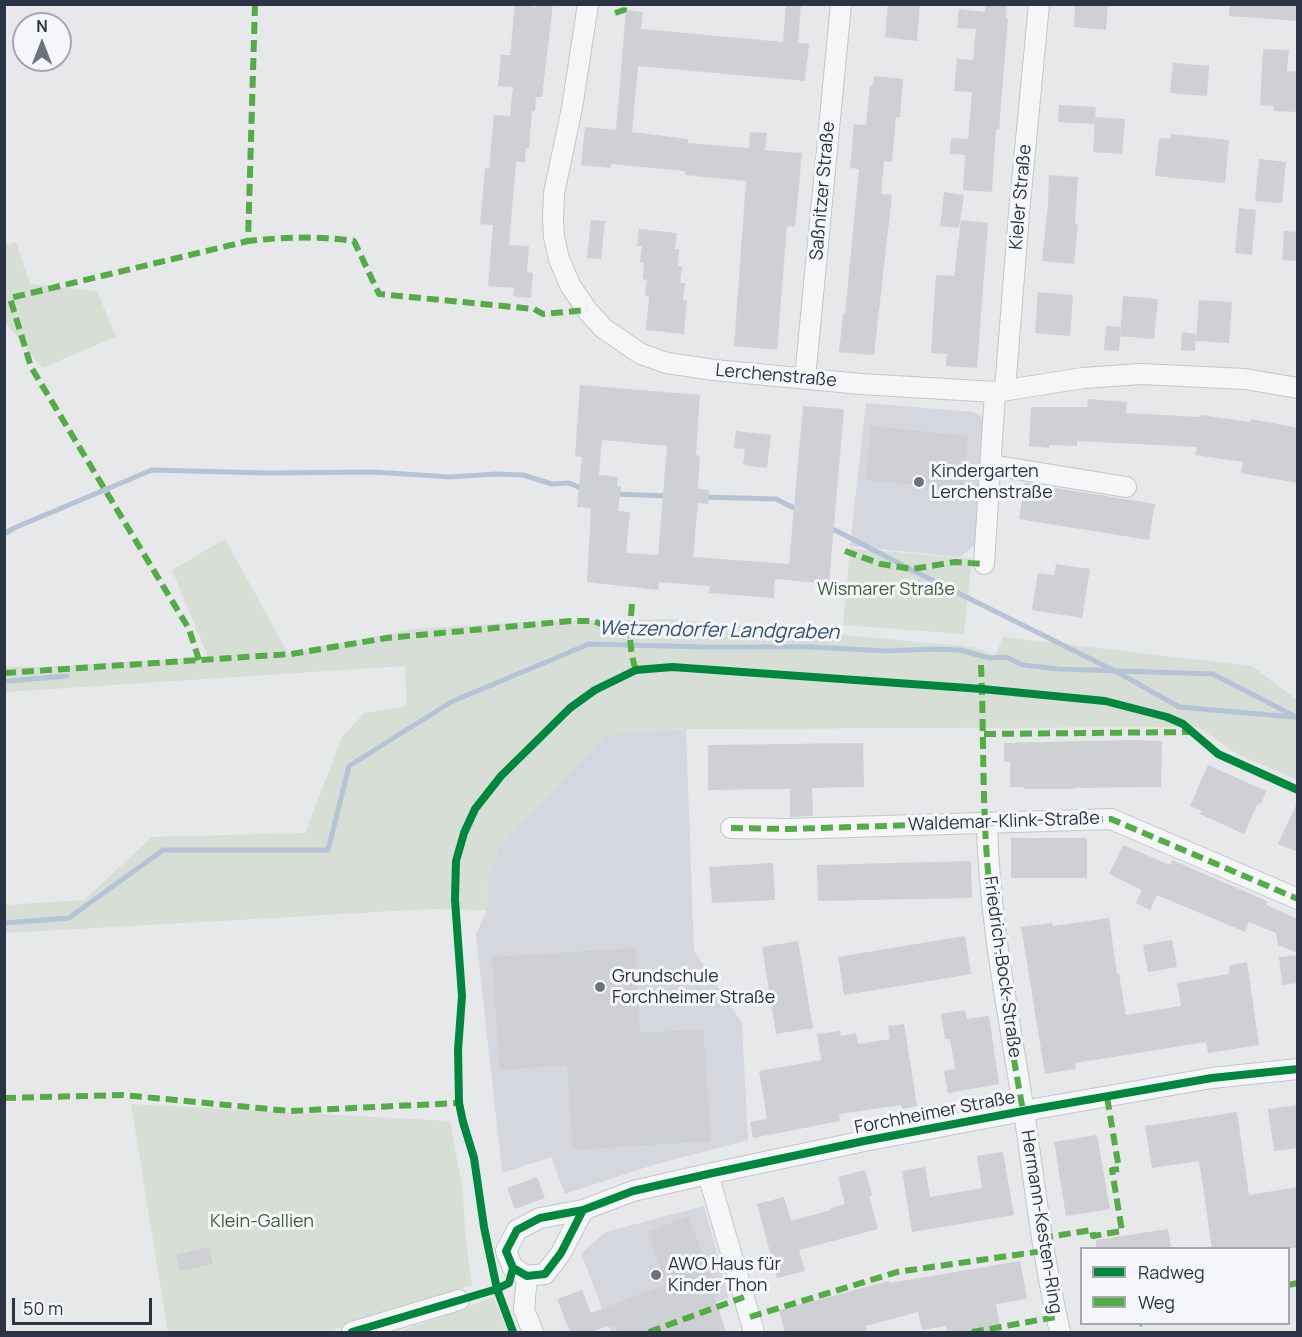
<!DOCTYPE html>
<meta charset="utf-8">
<style>
body{margin:0}
#map{position:relative;width:1302px;height:1337px;overflow:hidden;background:#e6e8ea;font-family:Manrope,sans-serif}
canvas{display:block}
.frame{position:absolute;inset:0;border:6px solid #2b3445;pointer-events:none}
.legend{position:absolute;left:1080px;top:1247px;width:210px;height:78px;box-sizing:border-box;background:#f4f6f9;border:2px solid #a4a8b1;margin:0;padding:8px 10px;list-style:none;font-size:18px;color:#2b3445}
.legend li{display:flex;align-items:center;gap:12px;height:30px}
.legend b{width:30px;border:2px solid #a4a8b1}
.north{position:absolute;left:12px;top:12px;width:60px;height:60px;box-sizing:border-box;background:#f4f6f9;border:2px solid #a4a8b1;border-radius:50%;rotate:0deg;font-size:16px;font-weight:700;line-height:24px;text-align:center;color:#2b3445}
.north::after{content:'';display:block;margin:auto;width:21px;height:27px;background:#6c737f;clip-path:polygon(50% 0,100% 100%,50% 72%,0 100%)}
.scale{position:absolute;left:12px;top:1298px;width:140px;height:27px;box-sizing:border-box;border:3px solid #2b3445;border-top:0;padding-left:8px;font-size:18px;line-height:21px;white-space:nowrap;color:#2b3445;-webkit-text-stroke:4px #f4f6f9;paint-order:stroke}
</style>
<div id="map">
<canvas width="1302" height="1337"></canvas>
<div class="frame"></div>
<ul class="legend">
<li><b style="height:8px;background:#00873e"></b>Radweg</li>
<li><b style="height:8px;background:#54ac47"></b>Weg</li>
</ul>
<div class="north">N</div>
<div class="scale">50 m</div>
</div>
<script>
const context = document.querySelector('canvas').getContext('2d');
context.lineJoin = 'round';
function paint(path, color) { context.fillStyle = color; context.fill(path, 'evenodd'); }
function strokePath(path, color, width, dash) { context.strokeStyle = color; context.lineWidth = width; context.lineCap = dash ? 'butt' : 'round'; context.setLineDash(dash || []); context.stroke(path); }
function label(font, color, halo, rows, align = 'center') {
  context.font = font + ' Manrope,sans-serif'; context.lineWidth = 6; context.setLineDash([]); context.textBaseline = 'middle'; context.strokeStyle = halo; context.fillStyle = color; for (const [text, x, y, turn = 0] of rows) {
    context.save(); context.translate(x, y); context.rotate((+turn || 0) * Math.PI / 180); context.textAlign = isNaN(turn) ? turn : align; if (halo) context.strokeText(text, 0, 0); context.fillText(text, 0, 0); context.restore();
  }
}
paint(new Path2D(`
 M866 403 974 412 985 420 975 545 960 557 850 546Z
 M686 729 694 951 742 1023 748 1140 653 1165 565 1194 551 1157 502 1173 476 934 487 910 488 877 499 848 605 735Z
 M704 1206 729 1297 640 1332H611L581 1253 606 1232Z`), '#d4d7dd');
paint(new Path2D(`
 M16 242 30 284 97 291 116 337 42 368 5 322V245Z
 M225 539 288 653 414 629 524 622 672 619 973 647 995 656 1003 637 1252 666 1297 700V780L1239 755 1198 727 686 729 606 735 499 848 488 877 487 910 432 909 5 933V905L84 900 152 837 305 833 342 737 364 713 407 706 405 666 5 692V664L7 667H41L208 657 172 570Z
 M850 548 972 559 964 634 843 625Z
 M131 1104 450 1121 463 1192 465 1233 472 1285 327 1332H168Z
 M494 1297 508 1332H398Z`), '#d6ded6');
strokePath(new Path2D(`
 M615 494 669 496
 M702 497 776 499 798 510
 M827 526 912 570 1119 673 1179 707 1293 717
 M4 534 14 528 152 470 267 473 374 472 450 477 497 474 523 475 552 484 569 483 585 490
 M8 681 67 676
 M4 923 69 918 163 850H328L349 766 451 702 589 644 704 647H811L887 651 933 649 960 650 989 658 1006 657 1023 665 1059 669 1213 674 1298 718`), '#b4c4d5', 5);
paint(new Path2D(`
 M515 4 536 7V4H553L542 97H536L535 111H532L529 148H526L525 162H516L509 245 529 246 527 272 533 273 531 298 513 296 514 288 488 286 493 225 480 224 485 168 489 169 494 115 510 116 513 87 498 86 501 55H510Z
 M786 4H801L798 43 809 44 805 81 638 66 632 132 688 139V143L749 148 750 132 767 133 765 150 802 153 795 227 787 226 777 350 734 346 746 181 685 175V171L611 164V168L581 165 585 127 616 130 626 10 643 12 641 29 783 42Z
 M888 4H920L917 41 885 37Z
 M985 4H1007L1006 18H1008L999 130 996 129 992 192 963 190 965 155 950 154 951 138 968 139 972 92 954 91 957 59 973 60 976 29 957 28 959 9 985 12Z
 M1075 4H1108L1106 30 1074 27Z
 M1230 4H1298V21L1229 16Z
 M1263 49 1289 50 1287 71 1298 72V112L1274 111V106L1260 105Z
 M1173 63 1209 66 1207 96 1170 93Z
 M874 76 903 79 900 117H896L892 162 884 161 881 194 892 195 874 355 839 352 843 314H845L859 169 850 168 854 124 866 125 870 86H873Z
 M1059 105 1096 107 1094 124 1058 122Z
 M1095 117 1125 119 1122 154 1093 152Z
 M1171 134 1229 140 1225 183 1155 176 1159 138 1171 139Z
 M1259 159 1286 162 1282 203 1255 201Z
 M1049 175 1078 177 1075 223 1078 224 1074 264 1042 261 1048 204Z
 M944 192 964 195 959 228 940 226Z
 M1239 208 1256 210 1252 255 1235 253Z
 M591 220 605 221 601 259 587 258Z
 M961 220 988 223 977 368 946 366 947 354 931 353 936 275 954 276Z
 M639 229 677 233 675 249H679L678 266 682 267 680 283H685L683 300H687L684 334 646 330 649 297 645 296 647 280 643 279 644 263 640 262 642 246H637Z
 M1284 231 1298 232V261L1282 260Z
 M1038 292 1073 295 1070 336 1035 333Z
 M1123 296 1158 299 1154 339 1120 336Z
 M1199 300 1232 302 1229 343 1196 341Z
 M1106 326 1121 327 1119 351 1104 350Z
 M1182 332 1196 334 1195 351 1181 350Z
 M580 385 700 395 696 455 700 456 698 489 709 490 708 504 698 503 693 557 789 564 803 406 844 409 829 584 775 579 774 598 709 593 710 586 659 582 658 590 587 582 591 508 577 507 582 457 575 456ZM602 440 667 446 658 555 626 553 630 512 618 511 621 487 617 486 618 477 599 475Z
 M1088 399 1127 402 1126 413 1201 417V415L1250 422 1251 419 1298 428V483L1241 473 1243 462 1195 455 1197 447 1077 441V446L1049 445V448L1029 446 1031 407H1087Z
 M871 426 968 436 963 489 866 480Z
 M736 431 771 435 767 468 743 465 745 449 734 448Z
 M1025 483 1155 504 1149 540 1019 519Z
 M1056 564 1090 569 1082 618 1032 610 1038 573 1054 575Z
 M1133 740 1162 741 1161 787 1074 788V789H1024V787H1010V762H1004V743Z
 M863 743 864 787 812 788 813 816 790 817V789L708 790V745Z
 M1208 765 1266 791 1261 804 1258 803 1244 834 1200 814 1202 811 1190 806Z
 M1298 801V852L1278 844Z
 M1011 838H1087V878H1011Z
 M1123 845 1170 865 1172 860 1267 901 1266 905 1298 919V953L1278 945 1276 933 1249 922 1245 932 1157 895 1150 910 1136 903 1142 890 1109 874Z
 M971 861 972 898 818 901 817 865Z
 M773 863 775 900 712 903 709 867Z
 M1109 918 1117 974H1119L1126 1015 1181 1006 1177 983 1229 974 1230 965 1247 962 1259 1045 1208 1053 1206 1042 1075 1063 1076 1069 1045 1074 1021 927 1052 923 1053 926Z
 M965 936 971 974 844 995 838 957Z
 M1172 940 1177 967 1148 972 1143 945Z
 M798 941 813 1028 776 1034 762 947Z
 M635 948 640 1033 703 1029 711 1141 573 1150 567 1065 500 1070 492 957Z
 M1298 955V983L1282 985 1279 957Z
 M965 1010 967 1019 989 1016 999 1084 948 1093 944 1071 955 1069 950 1039H945L941 1014Z
 M904 1024 917 1106 902 1109 901 1105 839 1114 840 1121 753 1138 750 1122 767 1119 759 1071 821 1060 817 1034 840 1031 841 1036 856 1033 858 1044 890 1039 888 1026Z
 M1298 1105V1148L1274 1151 1268 1109Z
 M1237 1112 1249 1195 1298 1187V1248H1212L1199 1161 1152 1168 1145 1126Z
 M1097 1135 1110 1209 1066 1216 1054 1142Z
 M1003 1152 1014 1215 912 1232 902 1171 925 1167 930 1197 982 1188 977 1156Z
 M865 1170 872 1195 869 1196 878 1229 799 1250 805 1271 777 1278 757 1204 784 1197 791 1221 831 1210V1208L845 1204 838 1177Z
 M537 1177 545 1198 515 1209 507 1188Z
 M688 1216 719 1295 714 1296 726 1332H617L616 1326 609 1328 608 1326 591 1332H570L557 1299 582 1290 591 1313 667 1284 647 1232Z
 M1168 1229 1171 1248H1096V1240Z
 M209 1247 213 1264 180 1271 176 1255Z
 M1020 1261 1027 1299 996 1304 1001 1332H947L946 1326 922 1330 918 1312 866 1326 868 1332H785L779 1310 889 1281 890 1283Z`), '#ced0d3');
const minor = new Path2D(`
 M588 4 572 108 554 193 553 218 554 237 559 259 570 285 587 310 603 328 641 354 667 363 714 370 861 384 995 392 1083 378 1141 374 1245 379 1298 388
 M805 378C818 254 829 129 841 4
 M1005 390 1019 213 1039 4
 M991 465 1126 487
 M984 564 995 392
 M987 823C989 921 1009 1016 1024 1112 1035 1186 1043 1260 1060 1332
 M731 828 787 829 1111 819 1298 899
 M708 1174 754 1332
 M583 1210 561 1253 545 1274 527 1276 513 1268 506 1251 517 1230 540 1218 583 1210 633 1191 708 1174 864 1141 1023 1111 1212 1078 1298 1069
 M527 1276 524 1310 533 1332
 M352 1332 459 1300`);
strokePath(minor, '#c4c6c8', 22);
strokePath(minor, '#f5f6f7', 20);
strokePath(new Path2D(`
 M255 4 248 241C285 237 318 236 354 241L379 294 534 309 543 314 587 310
 M615 13 624 10V4
 M845 551 881 564 912 569 955 562 984 564
 M632 604C630 627 628 648 636 670
 M199 660 189 629 31 367 10 298 248 241
 M981 665C984 733 982 803 988 871 995 952 1009 1032 1023 1111
 M4 673 291 654 387 638 571 621H593L630 635
 M984 734 1192 732
 M731 828 787 829 1111 819 1298 899
 M4 1098 123 1095 290 1111 459 1103
 M1041 1238 1092 1230 1093 1236 1122 1231 1112 1170 1119 1169 1107 1097
 M1288 1285 1298 1283
 M750 1317 897 1272 1043 1251
 M1139 1325 1140 1324
 M649 1332 744 1297
 M972 1332 1056 1317`), '#54ac47', 6, [12, 6]);
strokePath(new Path2D(`
 M583 1210 561 1253 545 1274 527 1276 513 1268 506 1251 517 1230 540 1218 583 1210 633 1191 708 1174 864 1141 1023 1111 1212 1078 1298 1069
 M352 1332 497 1289 509 1283 513 1268
 M513 1332 497 1289 484 1227 474 1158 463 1122 459 1103 458 1050 462 996 455 900 456 861 464 833 475 809 501 776 570 708 595 690 636 670 672 667 982 689 1105 701 1167 717 1183 724 1218 754 1298 790`), '#00873e', 8);
for (const [x, y, r, color] of [
 [919,482,6,"#6c737f"],
 [600,987,6,"#6c737f"],
 [656,1275,6,"#6c737f"]
]) { const dot = new Path2D(); dot.arc(x, y, r, 0, 2 * Math.PI); context.fillStyle = color; context.fill(dot); strokePath(dot, '#f4f6f9', 2); }
label('18px', '#2b3445', '#f4f6f9', [
 ["Saßnitzer Straße",823,191,-85],
 ["Kieler Straße",1021,197,-85],
 ["Lerchenstraße",776,376,5],
 ["Waldemar-Klink-Straße",1004,822,-2],
 ["Friedrich-Bock-Straße",1002,967,82],
 ["Forchheimer Straße",935,1113,-11],
 ["Hermann-Kesten-Ring",1041,1222,81]
]);
label('18px', '#2b3445', '#f4f6f9', [
 ["Kindergarten",931,472],
 ["Lerchenstraße",931,493],
 ["Grundschule",612,977],
 ["Forchheimer Straße",612,998],
 ["AWO Haus für",668,1265],
 ["Kinder Thon",668,1286]
], 'left');
label('18px', '#3f6138', '#f4f6f9', [
 ["Wismarer Straße",886,590],
 ["Klein-Gallien",262,1222]
]);
label('italic 20px', '#34527a', '#f4f6f9', [
 ["Wetzendorfer Landgraben",719,631,1]
]);
</script>
